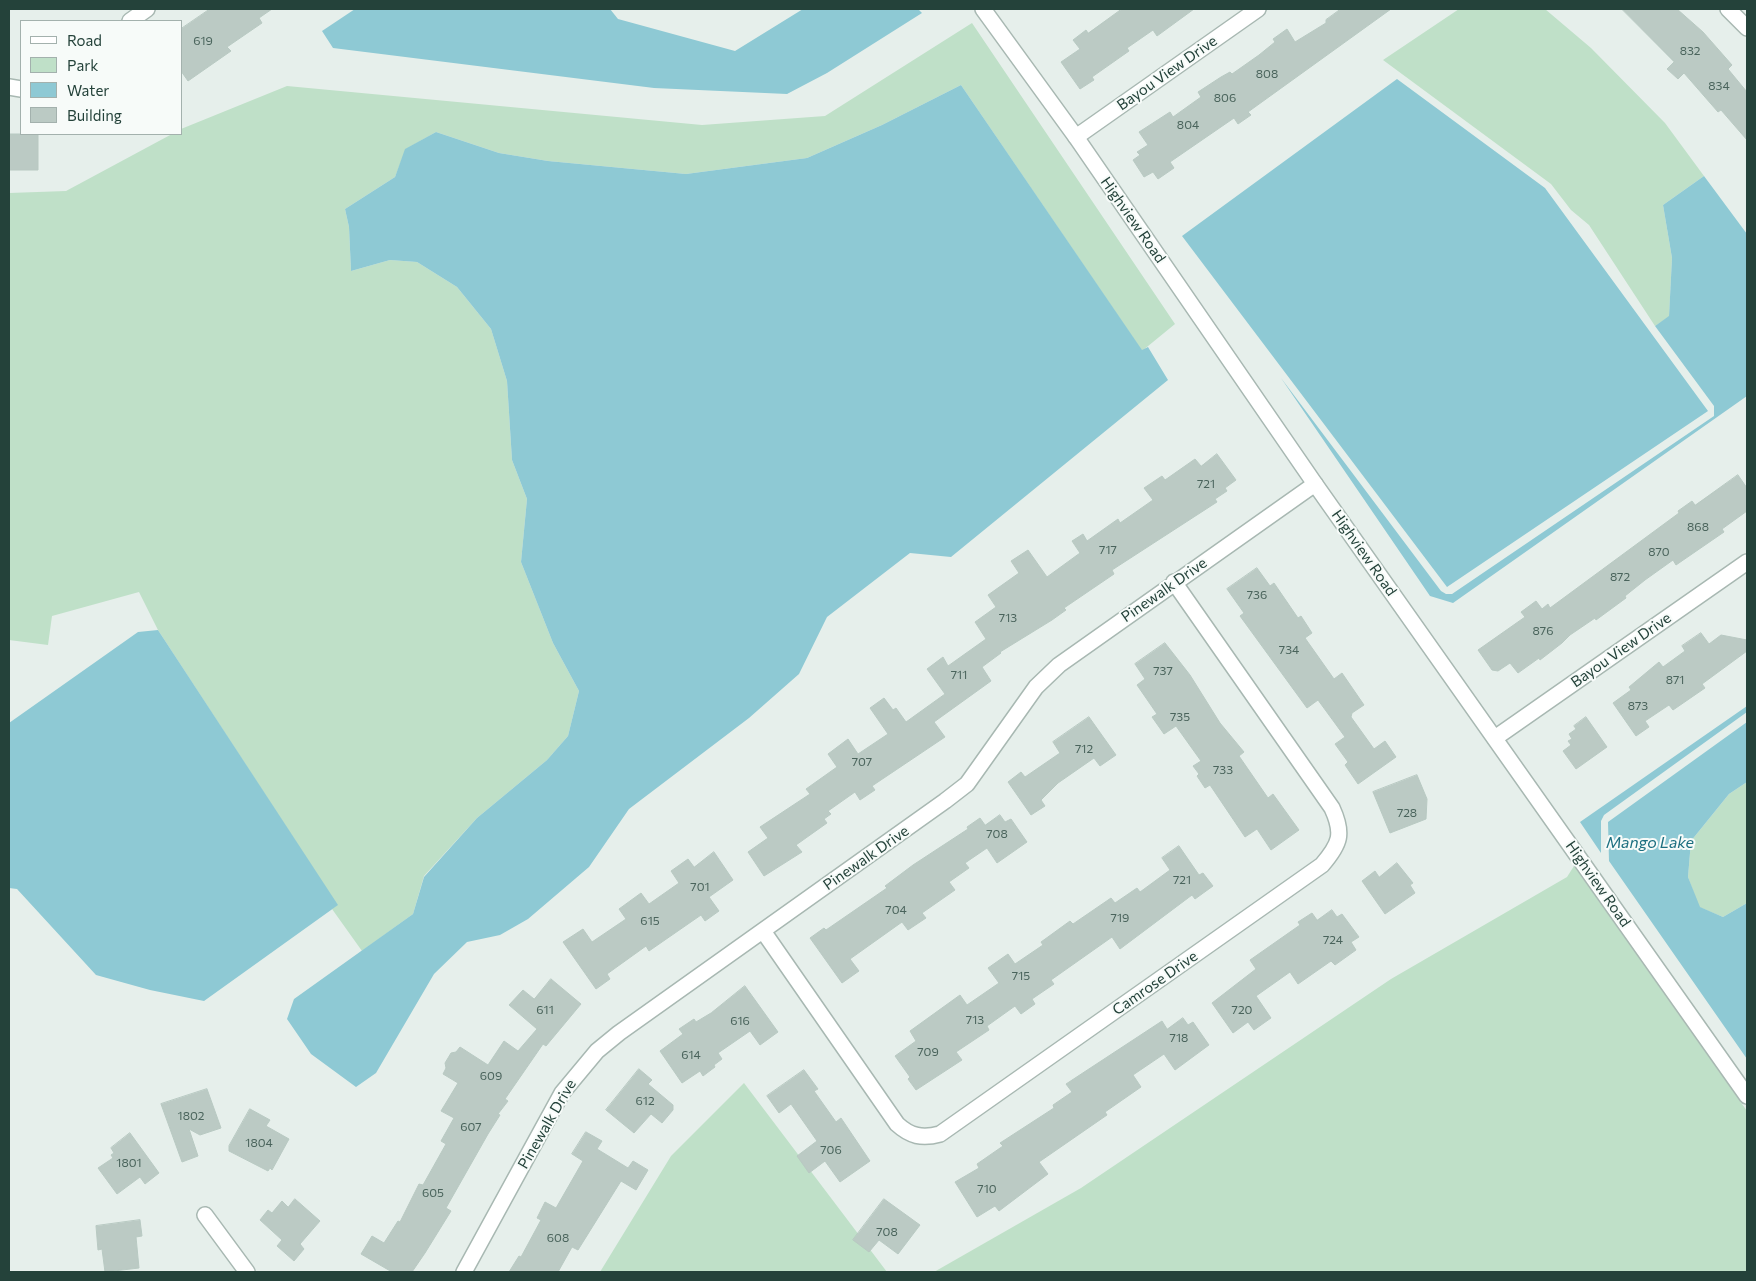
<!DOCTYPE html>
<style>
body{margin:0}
#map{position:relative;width:1756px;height:1281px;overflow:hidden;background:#e6efeb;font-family:Commissioner,sans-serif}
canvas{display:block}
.frame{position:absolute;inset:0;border:10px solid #24423a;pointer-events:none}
.legend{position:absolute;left:20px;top:20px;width:162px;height:115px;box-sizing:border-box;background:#f7fbf9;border:1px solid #a3b1ad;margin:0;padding:6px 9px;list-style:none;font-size:15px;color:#24423a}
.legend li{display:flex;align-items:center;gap:10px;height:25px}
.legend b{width:25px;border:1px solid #a3b1ad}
</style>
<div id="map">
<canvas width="1756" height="1281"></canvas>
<div class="frame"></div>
<ul class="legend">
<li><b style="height:6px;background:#fff"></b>Road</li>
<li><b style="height:14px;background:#bfe0c8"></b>Park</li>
<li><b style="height:14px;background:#8ec9d4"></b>Water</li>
<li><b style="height:14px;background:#bbcac4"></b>Building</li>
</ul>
</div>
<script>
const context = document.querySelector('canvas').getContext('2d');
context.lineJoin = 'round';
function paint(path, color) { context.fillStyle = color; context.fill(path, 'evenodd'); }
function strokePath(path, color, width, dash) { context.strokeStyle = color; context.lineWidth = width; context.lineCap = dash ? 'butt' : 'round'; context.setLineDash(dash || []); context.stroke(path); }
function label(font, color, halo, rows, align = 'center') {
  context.font = font + ' Commissioner,sans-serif'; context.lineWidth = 4; context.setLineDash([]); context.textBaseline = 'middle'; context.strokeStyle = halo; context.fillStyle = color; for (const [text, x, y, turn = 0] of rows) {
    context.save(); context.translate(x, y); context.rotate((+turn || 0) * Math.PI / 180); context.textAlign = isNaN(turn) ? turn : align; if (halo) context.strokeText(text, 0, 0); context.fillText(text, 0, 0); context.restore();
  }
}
paint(new Path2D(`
 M1459 9H1545L1591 48 1665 123 1704 176 1663 205 1672 258 1669 317 1655 326 1589 225 1571 210 1551 184 1383 60Z
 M972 23 1175 324 1142 351 961 85 882 125 807 158 686 174 548 161 499 153 436 132 406 149 395 177 345 209 349 227 351 271 390 260 417 262 457 287 491 329 507 381 512 460 527 499 521 562 553 643 579 691 568 736 547 760 477 818 424 876 413 914 362 951 332 909 337 905 158 630 139 592 52 616 48 645 9 640V193L66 191 172 134H181V129L287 86 702 125 825 116Z
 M1747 782V903L1723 917 1699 907 1688 877 1691 841 1729 794Z
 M1574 866 1747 1111V1272H934L1081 1188 1391 979 1567 877Z
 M744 1083 887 1272H600L671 1156Z`), '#bfe0c8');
paint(new Path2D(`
 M355 9H610L618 19 735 51 803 9H918L922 13 827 73 787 94 654 88 333 48 322 31Z
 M1397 79 1545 188 1708 411 1447 587 1182 236Z
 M961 85 1142 350 1148 347 1168 380 951 557 910 553 827 617 799 674 749 718 629 809 589 867 528 919 500 935 467 942 434 974 376 1073 356 1087 311 1054 287 1019 294 999 413 914 424 877 477 818 547 760 568 736 579 691 553 643 521 562 527 499 512 460 507 381 491 329 457 287 417 262 390 260 351 271 349 227 345 209 395 177 405 149 436 132 499 153 548 161 686 174 807 158 882 125Z
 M1704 176 1747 234V396L1453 603 1430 596 1281 378 1441 591 1446 594H1452L1714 416V406L1655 326 1669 316 1672 258 1663 205Z
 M158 630 338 905 204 1001 150 990 96 975 17 889 9 888V723L138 632Z
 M1747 706V712L1604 815 1601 821V853L1580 822Z
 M1747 722V782L1729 794 1691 841 1688 877 1700 907 1723 917 1747 903V1059L1609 861 1608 822Z`), '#8ec9d4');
const building = new Path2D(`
 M210 9H272L259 18 262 23 227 47 231 51 188 81 181 71V29Z
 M1122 9H1194L1157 36 1153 30 1127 48 1129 51 1092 77 1094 80 1080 89 1061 62 1080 49 1073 40 1086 30 1088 33Z
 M1341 9H1391L1248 112 1251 115 1238 124 1234 118 1170 162 1174 168 1158 179 1153 172 1144 177 1133 160 1140 155 1137 152 1148 145 1139 132 1170 112 1173 117 1201 97 1198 92 1221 77 1230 72 1232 74 1259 55 1275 42 1273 39 1287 29 1295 42 1326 23V20Z
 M1622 9H1677L1703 32 1732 65 1728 69 1747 92V140L1721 110 1718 112 1684 73 1678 79 1667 69 1674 62Z
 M9 134H38V170H9Z
 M1217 454 1236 480 1225 488 1227 491 1215 499 1217 502 1112 570 1114 574 1064 608 1066 610 1052 620 1000 652 1001 653 982 667 991 681 934 722 945 737 872 786 875 790 860 800 855 792 828 811 831 814 824 819 827 823 796 845 802 852 764 876 748 852 768 838 760 827 810 794 806 789 837 767 828 754 848 739 858 754 888 734 870 708 884 698 893 710 896 708 906 722 945 694 927 669 943 657 948 666 986 639 975 622 996 607 988 595 1019 573 1011 561 1028 550 1047 577 1080 553 1072 541 1083 534 1087 541 1118 519 1120 523 1153 500 1144 488 1162 476 1165 480 1195 459 1201 466Z
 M1738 475 1747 488V511L1722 529 1724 532 1676 565 1673 560 1645 580 1625 596 1626 598 1596 620 1595 618 1570 635 1562 643 1540 660 1539 658 1518 673 1510 663 1498 671 1492 670 1478 650 1525 617 1521 612 1536 601 1542 609 1548 604 1550 608 1679 513 1678 511 1692 501 1695 505Z
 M1257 568 1270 586 1274 583 1298 618 1301 616 1312 633 1305 638 1334 679 1342 673 1364 705 1352 713 1351 717 1374 749 1385 741 1396 757 1358 784 1345 765 1348 762 1335 744 1345 737 1318 700 1307 708 1240 616 1244 613 1227 589Z
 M1701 633 1709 644 1721 635 1747 640V651L1702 684 1705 688 1673 710 1669 705 1645 721 1649 727 1636 736 1613 703 1631 690 1629 687 1659 662 1663 667 1685 651 1682 646Z
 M1165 643 1190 675 1220 723 1244 752 1239 756 1268 798 1273 794 1299 830 1271 850 1257 829 1245 837 1210 785 1205 788 1197 776 1199 774 1193 766 1201 761 1176 726 1164 734 1152 717 1157 714 1137 685 1145 679 1135 664Z
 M1089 717 1116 755 1100 766 1094 758 1058 783 1041 800 1045 806 1031 815 1008 782 1021 772 1025 777 1060 753 1053 742Z
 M1586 717 1607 747 1576 769 1563 751 1571 745 1568 741 1572 739 1569 734 1576 729 1574 726Z
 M1417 775 1427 799 1426 819 1390 833 1373 792Z
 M1000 815 1005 822 1011 819 1027 842 997 863 987 848 965 863 969 868 949 882 955 890 922 913 926 918 908 930 902 922 850 959 859 971 842 983 810 938 824 928 826 930 887 888 885 886 913 865 968 829 967 827 980 818 985 825Z
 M1179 846 1199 875 1203 873 1213 886 1195 899 1192 895 1120 949 1112 937 1051 980 1054 984 1032 999 1035 1004 1021 1014 1015 1006 987 1026 989 1030 956 1052 962 1060 916 1090 908 1079 910 1077 895 1056 916 1041 910 1031 960 995 967 1005 999 983 988 968 1008 954 1015 964 1043 945 1041 942 1070 921 1073 924 1111 898 1115 903 1137 888 1140 892 1170 870 1162 858Z
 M714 852 733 880 709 897 719 911 705 921 701 915 649 951 646 946 607 974 610 979 596 989 563 942 583 929 592 942 626 919 619 909 641 893 649 904 679 883 671 871 688 859 694 867Z
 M1397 863 1413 883 1410 885 1415 893 1385 914 1362 881 1375 871 1379 877Z
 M1332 910 1337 917 1342 914 1359 937 1351 942 1356 950 1335 965 1331 961 1298 984 1290 972 1256 996 1271 1018 1254 1030 1248 1022 1233 1033 1212 1003 1256 969 1250 960 1300 925 1298 922 1312 913 1317 920Z
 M551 979 581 1004 546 1046 543 1044 505 1099 508 1101 498 1114 500 1115 488 1134 446 1208 451 1211 425 1253 412 1272H392L361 1254 372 1236 384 1243 398 1221 400 1222 419 1184 423 1185 446 1144 441 1141 454 1118 441 1111 458 1083 443 1074 446 1068 445 1063 451 1053 456 1052 460 1047 488 1065 504 1041 518 1051 537 1029 509 1005 523 990 534 999Z
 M745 986 778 1032 760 1045 750 1031 718 1053 722 1059 714 1065 715 1067 703 1076 700 1071 682 1083 660 1051 683 1034 679 1029 694 1019 696 1022 711 1013Z
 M1183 1018 1188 1025 1193 1022 1209 1045 1175 1070 1164 1054 1133 1075 1141 1087 1105 1112 1107 1115 1039 1162 1048 1174 999 1211 995 1206 977 1217 955 1182 979 1168 977 1164 1003 1146 1000 1143 1054 1108 1053 1105 1072 1092 1066 1084 1162 1021 1167 1029Z
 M639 1069 652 1080 648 1084 673 1105V1110L662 1123 651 1114 634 1133 606 1110Z
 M804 1070 818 1089 814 1091 836 1122 841 1118 870 1161 840 1182 825 1161 809 1173 797 1156 817 1141 791 1104 779 1113 767 1096Z
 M207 1089 221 1128 200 1135 189 1129 198 1156 182 1162 161 1104Z
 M250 1109 270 1120 266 1126 289 1139 272 1170 270 1168 268 1171 229 1151V1146Z
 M586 1132 602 1141 597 1149 628 1168 633 1161 648 1170 636 1190 621 1181 578 1250 572 1247 558 1272H509L519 1256 521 1257 541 1220 537 1218 545 1202 556 1208 583 1161 572 1154Z
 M130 1133 159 1173 145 1184 140 1177 117 1194 98 1168 113 1158 111 1155 114 1153 111 1148Z
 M295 1199 320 1221 300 1244 304 1249 294 1261 277 1246 282 1240 260 1220 268 1210 272 1213 282 1201 288 1207Z
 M884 1199 920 1225 898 1254 879 1240 869 1252 853 1240Z
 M140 1220 142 1236 136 1237 139 1268 105 1272 102 1249 98 1250 96 1226Z`);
paint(building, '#bbcac4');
strokePath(building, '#b8c9c2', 1);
const minor = new Path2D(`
 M1728 9 1747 28
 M130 21 147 9
 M9 87 21 89
 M1076 137 1258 9
 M1495 738 1747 562
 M763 931 897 1124C910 1136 922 1139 940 1134L1322 865C1340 844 1344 834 1332 808L1174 582
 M205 1215 247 1272
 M464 1272 562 1093 597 1051 619 1033 945 801 967 784 1036 687 1059 665 1315 484`);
const tertiary = new Path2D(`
 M983 9 1076 137 1315 484 1747 1096`);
strokePath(minor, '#a8b8b2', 18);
strokePath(tertiary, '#a8b8b2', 18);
strokePath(minor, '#fff', 15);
strokePath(tertiary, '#fff', 15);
label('12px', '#4a645c', null, [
 ["619",203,41],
 ["832",1690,51],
 ["808",1267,74],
 ["834",1719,86],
 ["806",1225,98],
 ["804",1188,125],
 ["721",1206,484],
 ["868",1698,527],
 ["717",1108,550],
 ["870",1659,552],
 ["872",1620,577],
 ["736",1257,595],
 ["713",1008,618],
 ["876",1543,631],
 ["734",1289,650],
 ["737",1163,671],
 ["711",959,675],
 ["871",1675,680],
 ["873",1638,706],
 ["735",1180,717],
 ["712",1084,749],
 ["707",862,762],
 ["733",1223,770],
 ["728",1407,813],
 ["708",997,834],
 ["721",1182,880],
 ["701",700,887],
 ["704",896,910],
 ["719",1120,918],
 ["615",650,921],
 ["724",1333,940],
 ["715",1021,976],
 ["611",545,1010],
 ["720",1242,1010],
 ["713",975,1020],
 ["616",740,1021],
 ["718",1179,1038],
 ["709",928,1052],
 ["614",691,1055],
 ["609",491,1076],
 ["612",645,1101],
 ["1802",191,1116],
 ["607",471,1127],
 ["1804",259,1143],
 ["706",831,1150],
 ["1801",129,1163],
 ["710",987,1189],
 ["605",433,1193],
 ["708",887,1232],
 ["608",558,1238]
]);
label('15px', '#24423a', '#f7fbf9', [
 ["Bayou View Drive",1167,73,-35],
 ["Highview Road",1133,220,55],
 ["Highview Road",1364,553,55],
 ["Pinewalk Drive",1164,590,-35],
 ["Bayou View Drive",1621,650,-35],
 ["Pinewalk Drive",866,858,-35],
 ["Highview Road",1598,884,55],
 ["Camrose Drive",1155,983,-35],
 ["Pinewalk Drive",547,1124,-60]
]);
label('italic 16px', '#1c6f80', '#f7fbf9', [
 ["Mango Lake",1650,843]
]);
</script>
